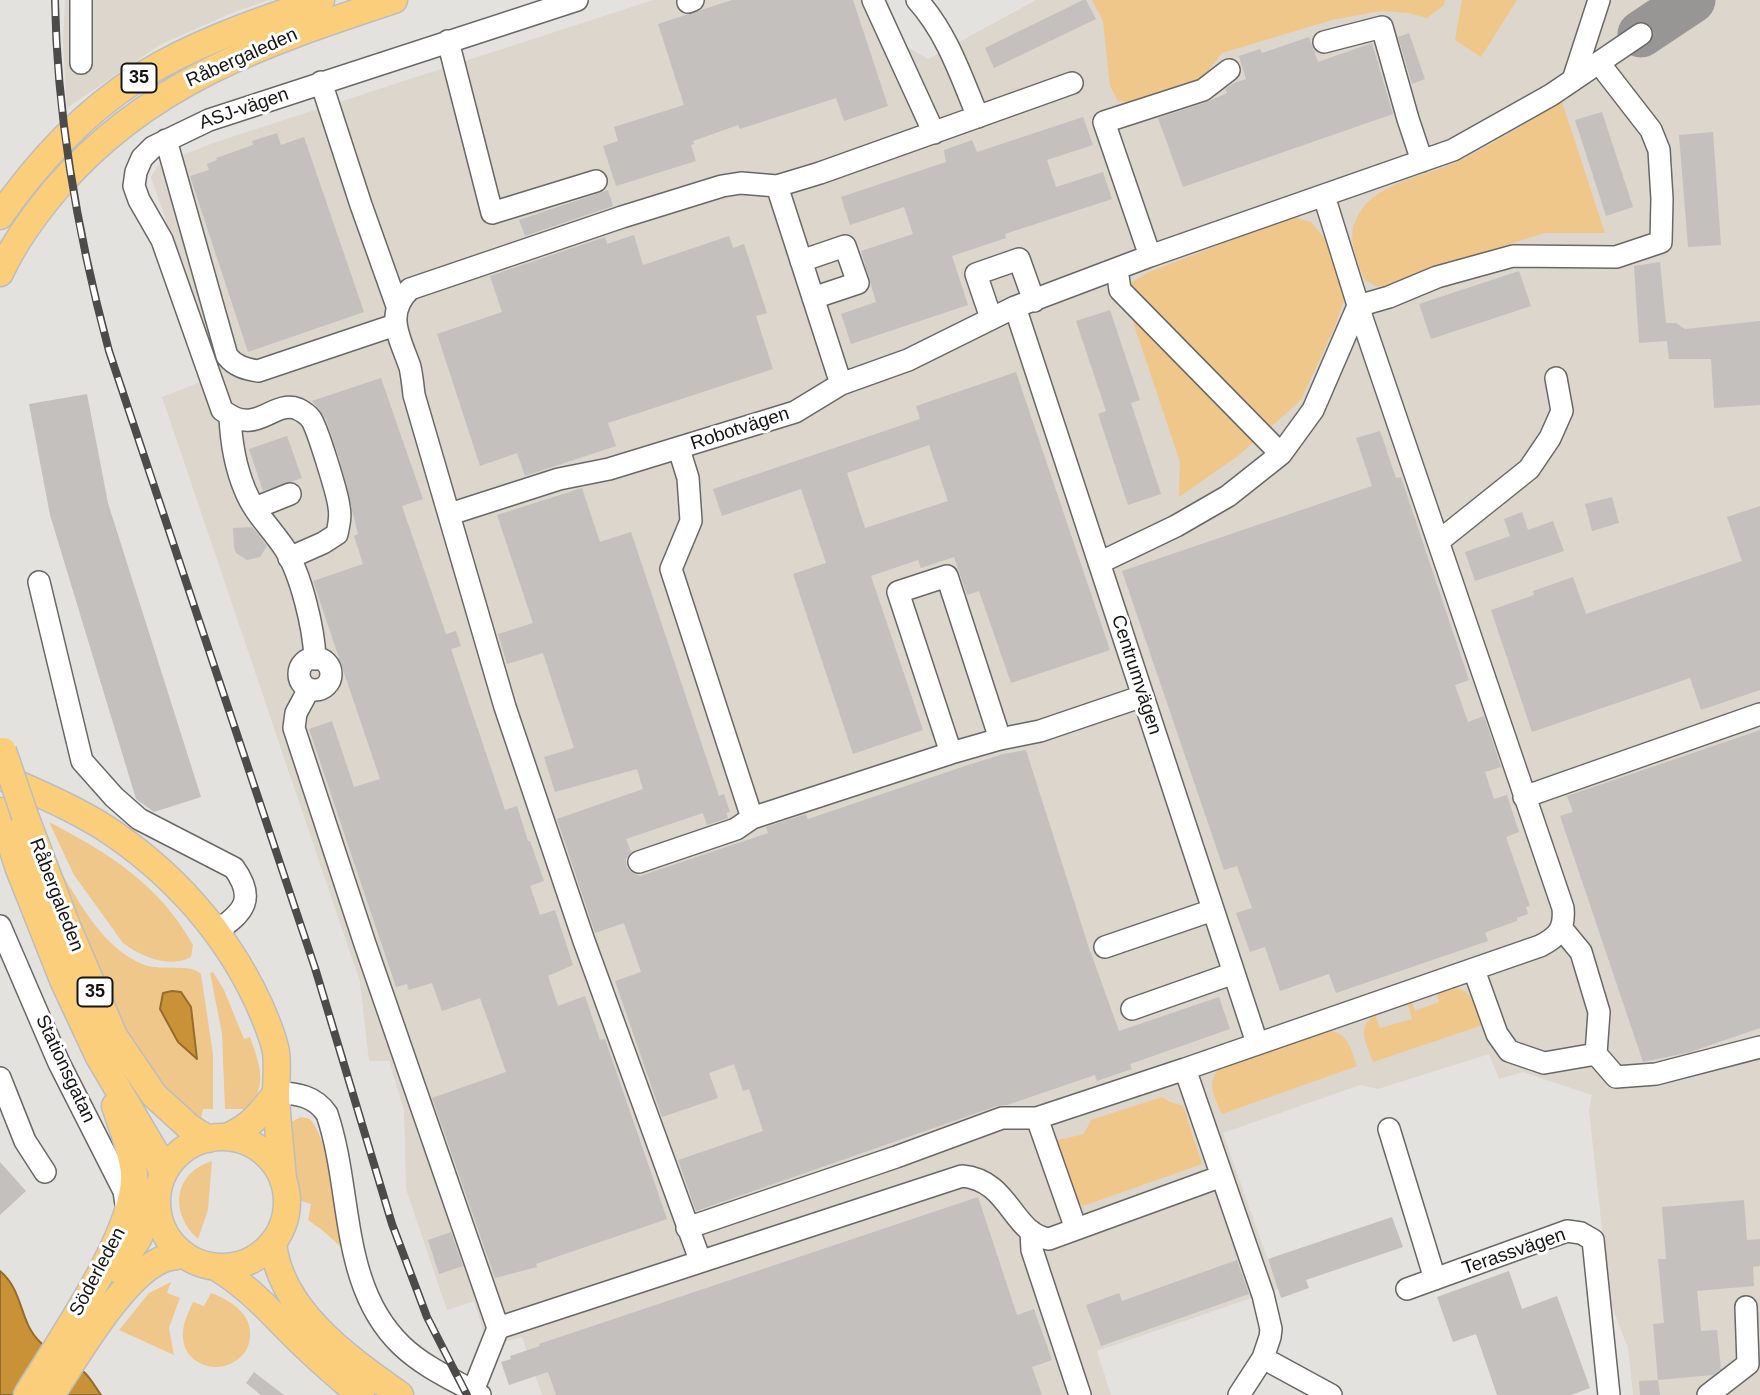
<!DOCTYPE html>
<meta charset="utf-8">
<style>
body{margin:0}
canvas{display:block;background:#e4e2df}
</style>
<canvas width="1760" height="1395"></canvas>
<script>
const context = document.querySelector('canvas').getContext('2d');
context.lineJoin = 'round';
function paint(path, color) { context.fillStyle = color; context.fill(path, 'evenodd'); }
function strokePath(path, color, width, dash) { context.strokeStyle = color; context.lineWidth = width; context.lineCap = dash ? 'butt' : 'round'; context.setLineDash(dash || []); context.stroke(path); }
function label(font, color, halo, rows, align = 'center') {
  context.font = font + ' Helvetica,sans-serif'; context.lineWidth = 6; context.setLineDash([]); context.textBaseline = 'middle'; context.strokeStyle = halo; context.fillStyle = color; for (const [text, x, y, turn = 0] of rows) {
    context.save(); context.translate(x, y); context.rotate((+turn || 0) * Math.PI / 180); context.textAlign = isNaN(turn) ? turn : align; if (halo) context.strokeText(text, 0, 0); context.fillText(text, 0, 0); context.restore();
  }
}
paint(new Path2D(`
 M65 0H269L234 12 161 44 67 108 63 41Z
 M653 0H888L892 15 907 47 928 59 1036 0H1760V1395H1633L1628 1348 1610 1302 1589 1111 1592 1095 1523 1072 1499 1079 1489 1054 1378 1089 1360 1085 1223 1133 1278 1289 1097 1351 1111 1395H542L522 1337 501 1343 485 1336 474 1301 447 1310 406 1189 404 1110 389 1061H369L360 982 162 397 219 375 151 177 158 165 213 143Z`), '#dcd6cc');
paint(new Path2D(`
 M1092 0H1445L1444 5 1427 18 1408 13 1380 11 1332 20 1222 53 1199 83 1138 103 1118 101 1110 86 1103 21Z
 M1462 0H1517L1481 57 1455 40Z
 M1562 102 1605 233H1545L1459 260 1388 287 1376 286 1364 279C1358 261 1347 240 1355 222 1371 181 1424 178 1459 161 1494 144 1528 121 1562 102Z
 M1292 217 1311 222 1330 245 1345 298 1335 326 1301 400 1238 456 1179 497 1180 462 1131 316 1129 284 1149 272Z
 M49 822C109 853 160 885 193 945L191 957C169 969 140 956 123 943L74 875Z
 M54 861C78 898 100 948 145 965 161 971 191 963 201 974L213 1054V1109H203L201 1119 176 1100 156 1080 122 1024Z
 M213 972 224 990 244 1039 250 1037C263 1073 267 1086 243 1118V1109H225L222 1034 210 973Z
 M1458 988C1474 994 1477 1009 1483 1025L1373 1062C1367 1043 1355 1028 1375 1015L1380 1028 1412 1019 1408 1005 1412 1002 1415 1011 1439 1002 1437 994Z
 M1331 1031C1349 1034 1351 1050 1357 1066L1222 1114C1215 1098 1205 1082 1220 1068Z
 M1162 1097 1170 1102 1183 1106 1202 1164 1083 1206 1073 1200 1054 1141 1084 1134 1091 1120Z
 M301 1117 310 1119C328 1139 343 1221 341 1247L322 1230 308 1220 311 1204 301 1201 289 1141 291 1122Z
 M212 1161 208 1210 198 1239C169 1213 173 1173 212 1161Z
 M171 1282 167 1293 180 1298 169 1328 174 1355 119 1330 149 1293Z
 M211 1293C233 1301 256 1317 249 1343 247 1352 240 1359 232 1363 215 1373 189 1364 184 1344 180 1329 187 1315 193 1302L204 1306Z`), '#f0c78b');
const water = new Path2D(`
 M172 991 181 992 191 1007 197 1059 178 1042 160 1009 163 993Z
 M0 1271C24 1291 19 1322 40 1342 53 1354 71 1361 85 1373 91 1379 96 1388 101 1395H0Z`);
paint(water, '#ca9236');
strokePath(water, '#946c2c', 2);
strokePath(new Path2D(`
 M1641 34 1692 0`), '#989694', 47);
paint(new Path2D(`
 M732 0H853L888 106 844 121 836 98 740 129 738 125 693 141 694 144 691 145 696 161 616 186 603 146 618 141 614 127 684 105 658 24Z
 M1083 0H1086L1096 19 994 68 985 48Z
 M1409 33 1425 79 1412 84 1398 37Z
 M1309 37 1318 62 1372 43 1393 114 1183 187 1158 118 1207 102 1227 93 1225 89 1234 83 1246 79 1239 56 1260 49 1262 53Z
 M1602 112 1633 207 1606 216 1575 120Z
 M1083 117 1093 145 1047 160 1056 187 1103 172 1112 199 1005 234 1006 238 952 256 968 305 851 344 841 314 876 302 861 251 913 234 904 207 850 225 841 197 946 162 944 150 972 140 977 152Z
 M1713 132 1721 245 1688 247 1679 135Z
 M277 133 281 145 304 137 364 312 248 352 190 176 209 170 207 164 217 160 216 158 253 145 252 141Z
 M608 190 613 206 525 236 519 220Z
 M634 235 643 265 729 236 733 248 744 244 767 313 756 316 773 369 608 423 616 446 525 476 517 453 480 466 437 334 502 312 490 276 605 237 607 244Z
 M1660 262 1666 323H1676L1685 329 1760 321V405L1714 408 1711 359H1669L1667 341 1639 343 1634 266Z
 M1519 271 1531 306 1431 339 1419 304Z
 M1110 310 1140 400 1131 403 1161 494 1128 505 1098 414 1106 411 1076 321Z
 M1016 372 1110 650 1011 683 979 591 967 595 954 557 921 568 918 560 871 576 923 730 853 754 793 574 826 563 801 489 722 516 713 489 920 419 916 406ZM929 445 948 501 865 528 847 473Z
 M381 378 423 499 402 506 446 634 456 631 461 646 451 649 505 810 517 806 528 841H530L544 881 530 886 540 915 555 910 573 965 548 976 558 1006 585 996 600 1040 605 1039 667 1219 536 1264 537 1267 495 1278 432 1098 506 1072 480 998 442 1011 432 983 409 990 407 984 396 987 309 729 332 721 354 787 380 779 313 581 363 564 354 536 358 534 339 458 326 419 312 401Z
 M87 394 108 503 201 797 154 812 136 799 50 515 29 404Z
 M1380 431 1396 478 1401 477 1469 680 1455 685 1468 722 1484 716 1501 767 1485 772 1494 799 1507 795 1519 832 1506 837 1530 906 1526 907 1528 914 1517 918V921L1489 931 1485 933 1488 941 1336 993 1329 974 1280 991 1265 947 1250 952 1236 913 1252 908 1237 866 1224 870 1122 571 1372 486 1356 438Z
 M287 436 302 478 263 491 249 449Z
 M582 488 600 542 631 532 719 796 724 794 730 812 726 813 728 818 707 825 703 813 626 839 631 852 626 859V866L631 872 640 876 768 833 766 827 806 814 808 819 968 765 1003 754 1026 750 1088 945 1119 1031 1219 997 1230 1029 1130 1064 1132 1069 1097 1081 1095 1075 1007 1105 997 1106 696 1211 678 1160 763 1131 749 1089 743 1091 734 1064 709 1073 718 1098 662 1117 615 981 641 972 624 923 595 933 557 819 643 789 637 769 555 792 544 757 574 748 543 653 507 664 498 634 533 623 497 515Z
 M1612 497 1619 523 1592 531 1585 504Z
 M1760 506V690L1701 710 1690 678 1532 732 1491 610 1534 595 1533 591 1573 577 1586 614 1742 561 1727 517Z
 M1522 512 1528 530 1553 521 1564 551 1475 581 1465 552 1510 536 1504 519Z
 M252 527 267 546 260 557 247 560 236 553 234 547 233 528Z
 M1760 730V1028L1690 1052 1643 1062 1560 816 1573 812 1567 796Z
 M0 1162 26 1191 0 1215Z
 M978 1197 1017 1315 1034 1309 1052 1360 1032 1367 1042 1395H556L548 1372 509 1385 501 1362 511 1359 510 1356 540 1346 539 1344Z
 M1744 1200 1747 1240 1760 1239V1266L1753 1267 1754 1286 1697 1291 1701 1331 1717 1330 1721 1369 1713 1375 1658 1380 1653 1324 1664 1323 1658 1259H1666L1662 1207Z
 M1392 1217 1403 1247 1306 1280 1309 1288 1281 1298 1268 1259Z
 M451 1232 463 1266 439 1274 428 1240Z
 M1237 1260 1249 1294 1101 1346 1086 1305 1119 1293 1122 1301Z
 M1509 1271 1522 1309 1557 1296 1590 1388 1571 1395H1497L1476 1334 1453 1342 1437 1297Z
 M254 1372 284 1395H261L246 1383Z
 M1658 1380 1660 1395H1640L1639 1381Z`), '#c3c0be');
const minor = new Path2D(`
 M873 0 934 133
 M917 0C947 33 961 76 978 117
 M688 2 693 0
 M448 41 492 213 596 181
 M1324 42 1382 27 1408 119 1422 161
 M81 63V0
 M1573 80 1599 0
 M321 82 361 205 397 306
 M166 140 227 356C235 366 245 369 258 371L395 325
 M777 186 841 384
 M1150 256 1104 122 1203 90 1229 70
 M801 261 845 246 858 283 813 298
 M1117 269 1120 290 1281 454
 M1015 307 1257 1043
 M991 318 976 274 1019 259 1034 301
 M230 416C231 442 235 466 245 490 254 513 272 529 285 549 301 575 314 628 315 659
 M679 449 688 478 691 521 671 569 752 818 951 753 1000 739 1040 731 1143 696
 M255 508 290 494
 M450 514 559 479 609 469 795 412 841 384 908 360 1015 307 1150 256 1453 150 1551 95 1641 34
 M1439 541 1529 469 1550 438 1562 411 1556 378
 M289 558 323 543 337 534C339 524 341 516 339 507 338 495 317 427 311 419 308 415 302 411 298 409 272 399 257 438 222 410L162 240 139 200 134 186 136 172 142 158 153 147 209 120 577 0
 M1099 563 1176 526 1228 496 1281 454 1313 410 1358 306 1389 297 1437 277 1513 256 1616 257 1661 242 1662 199 1659 150 1651 130 1599 63
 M39 582 82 761 114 797 139 819 234 868C256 899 244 912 217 931
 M299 674a16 16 0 1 1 32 0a16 16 0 1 1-32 0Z
 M309 689 296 713 294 728 365 944 498 1328 962 1176C1010 1180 1012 1234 1049 1239L1222 1176
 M951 753 898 592 947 576 1000 739
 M1524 797 1760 714
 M639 862 736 829 752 818
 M0 926 59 1063 124 1191 127 1211
 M1105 947 1213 910
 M1474 970 1497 1034 1509 1051 1544 1063 1596 1054 1599 1012 1581 952 1562 929
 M1132 1009 1234 973
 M1596 1054 1616 1077 1656 1074 1760 1047
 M0 1078 25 1141 45 1172
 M276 1093C297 1093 315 1096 327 1114 353 1191 339 1286 402 1346 424 1367 454 1380 480 1395
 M1037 1118 1076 1229
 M1389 1129 1435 1279
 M687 1228 896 1157 1002 1118H1037L1185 1069
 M1031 1231 1032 1250 1080 1395
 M700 1260 584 941 505 707 414 395C413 386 412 376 410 367 400 338 384 314 410 289L622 217 722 186 741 183 777 186 820 173 1072 83
 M1407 1289 1567 1231 1581 1233 1593 1240 1609 1395
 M1263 1358 1331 1395
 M473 1391 498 1328
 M1239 1395 1263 1358 1270 1337 1271 1329 1263 1295 1185 1069 1540 946C1558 937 1565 929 1563 908L1363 321 1324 196
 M1708 1395 1748 1364 1746 1307`);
const major = new Path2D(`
 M0 216C42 156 96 99 162 64 212 37 267 18 321 0
 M0 273C14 243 34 215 56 189 147 82 264 43 394 0
 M0 776C35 792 72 807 105 828 171 871 225 931 258 1002 265 1018 273 1035 276 1052 278 1067 276 1080 276 1095 277 1123 281 1152 283 1180
 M0 811 19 869 63 980 99 1057 155 1152 163 1175
 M25 816 67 926 114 1036 154 1095 189 1127 208 1139
 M157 1202a65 65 0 1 1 130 0a65 65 0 1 1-130 0Z
 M226 1137C250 1128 262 1112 276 1093
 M273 1243C280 1311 348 1358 400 1395
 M216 1267C256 1292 274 1317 307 1348 324 1364 342 1380 361 1395
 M117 1269 138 1239 156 1197
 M27 1395C57 1345 138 1230 134 1173 132 1150 122 1127 115 1106
 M51 1395C76 1358 121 1278 161 1260 168 1257 176 1256 183 1255`);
strokePath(minor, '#6a6866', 24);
strokePath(major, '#bebdbd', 29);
strokePath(minor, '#fff', 21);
strokePath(major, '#face7b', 26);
const rail = new Path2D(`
 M55 0C57 119 78 236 109 351L315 968 392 1224 427 1317 467 1395`);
strokePath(rail, '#4c4b49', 8);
strokePath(rail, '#fff', 5, [16]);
const majorBridge = new Path2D(`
 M3 751 25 816`);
strokePath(majorBridge, '#bebdbd', 29, []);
strokePath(majorBridge, '#face7b', 26);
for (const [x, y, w] of [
 [139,78,35],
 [95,992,35]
]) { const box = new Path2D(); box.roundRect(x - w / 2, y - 14.5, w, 29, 5); context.fillStyle = '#fff'; context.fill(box); strokePath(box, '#161514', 2); }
label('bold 18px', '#161514', null, [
 ["35",139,78],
 ["35",95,992]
]);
label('19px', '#161514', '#fff', [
 ["Råbergaleden",242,58,-24],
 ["ASJ-vägen",244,109,-19],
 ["Robotvägen",740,429,-18],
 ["Centrumvägen",1136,675,72],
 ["Råbergaleden",56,895,69],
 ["Stationsgatan",65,1069,65],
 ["Terassvägen",1514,1252,-19],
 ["Söderleden",98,1272,-62]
]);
</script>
